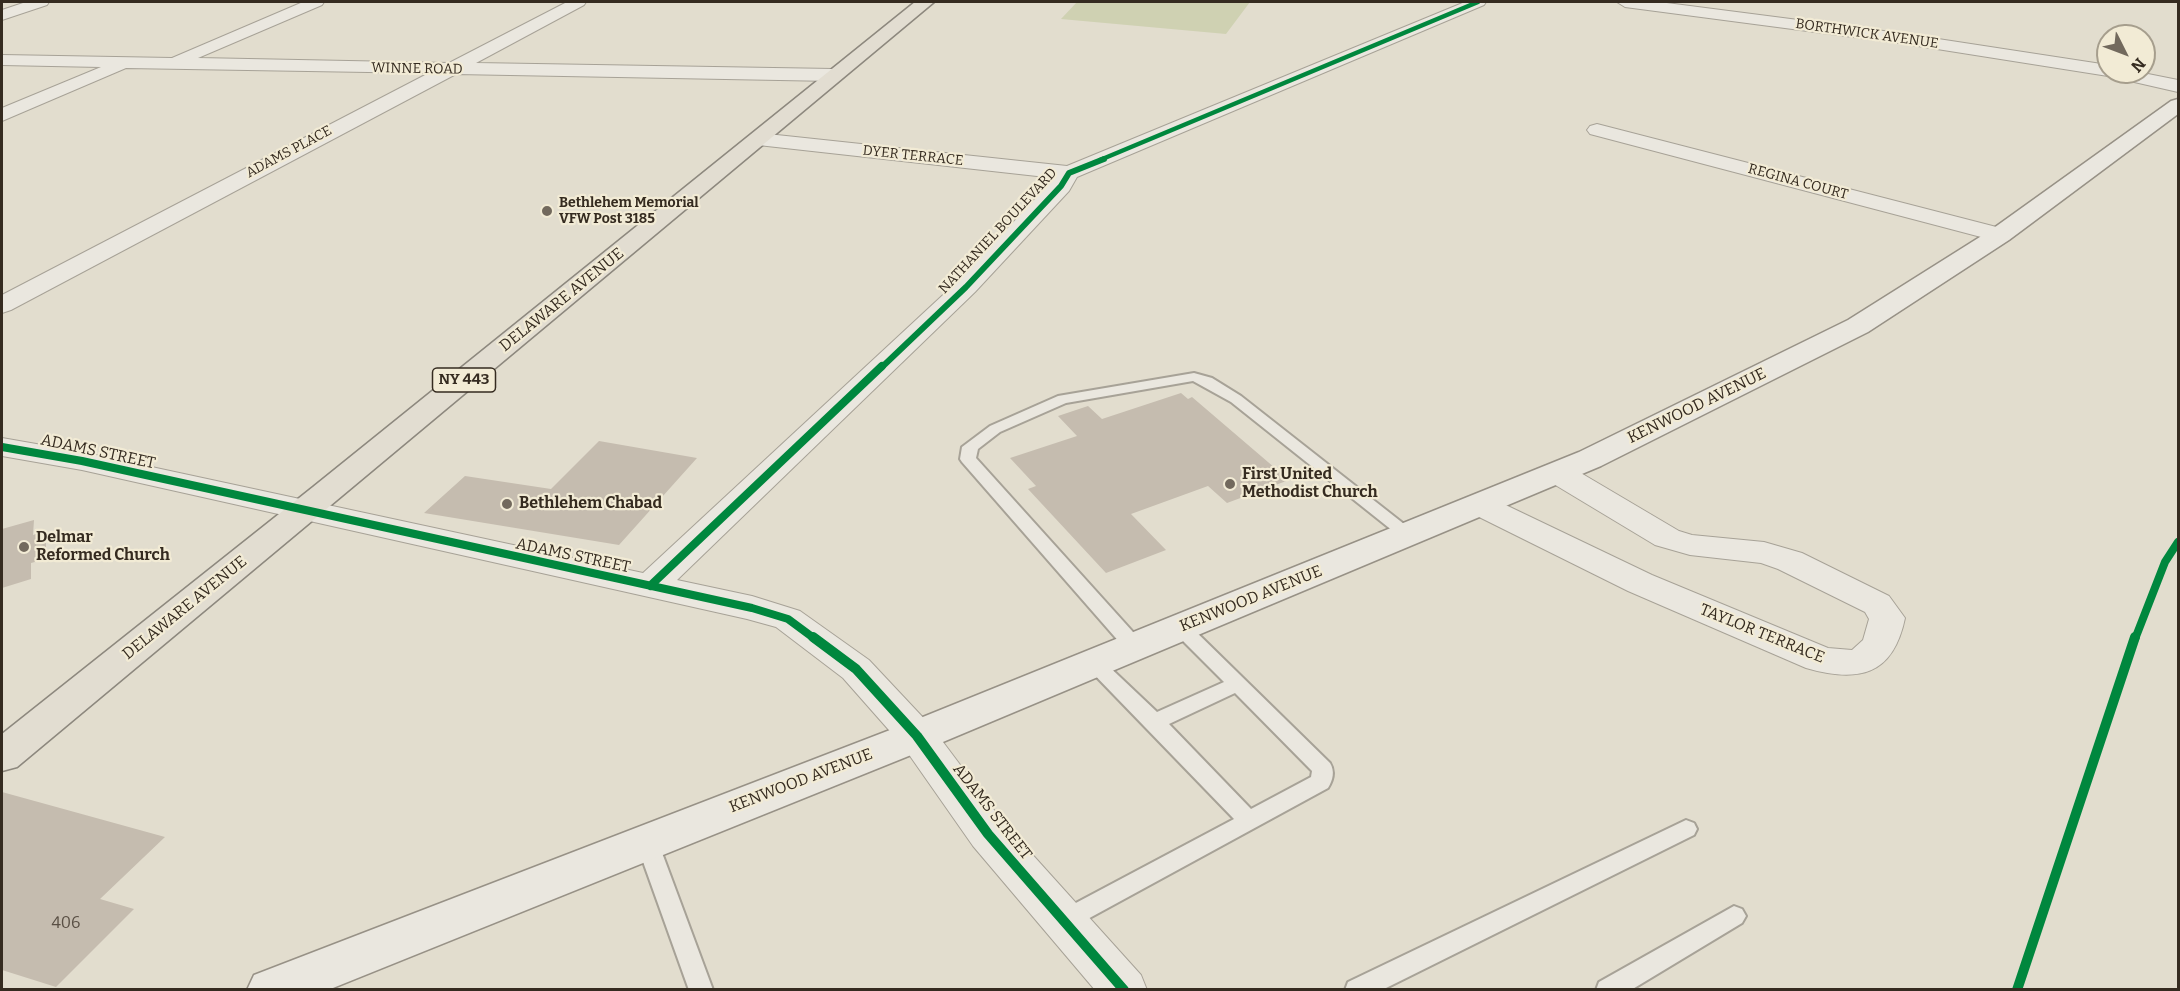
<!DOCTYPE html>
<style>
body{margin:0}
#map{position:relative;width:2180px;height:991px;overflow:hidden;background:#e2ddce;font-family:Bitter,serif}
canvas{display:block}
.frame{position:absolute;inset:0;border:3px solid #352b20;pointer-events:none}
.north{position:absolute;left:2096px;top:24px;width:60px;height:60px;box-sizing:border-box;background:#f2ebd5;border:2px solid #a69e8d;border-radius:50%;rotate:132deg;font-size:16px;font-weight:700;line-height:24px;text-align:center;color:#352b20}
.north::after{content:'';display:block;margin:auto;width:21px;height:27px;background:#72695d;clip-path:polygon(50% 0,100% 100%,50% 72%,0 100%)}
</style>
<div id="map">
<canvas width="2180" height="991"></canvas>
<div class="frame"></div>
<div class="north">N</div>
</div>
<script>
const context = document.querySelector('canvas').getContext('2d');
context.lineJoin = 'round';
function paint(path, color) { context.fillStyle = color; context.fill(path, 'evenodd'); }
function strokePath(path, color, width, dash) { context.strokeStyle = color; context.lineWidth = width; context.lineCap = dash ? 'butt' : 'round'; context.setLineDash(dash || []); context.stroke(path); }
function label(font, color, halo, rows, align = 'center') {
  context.font = font + ' Bitter,serif'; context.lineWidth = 4.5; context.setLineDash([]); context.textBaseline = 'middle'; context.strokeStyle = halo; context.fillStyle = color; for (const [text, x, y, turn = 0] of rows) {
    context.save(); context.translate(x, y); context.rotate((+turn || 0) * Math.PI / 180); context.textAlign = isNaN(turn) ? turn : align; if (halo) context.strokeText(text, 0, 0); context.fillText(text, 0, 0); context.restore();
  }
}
paint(new Path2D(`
 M1077 2H1250L1226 34 1061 19Z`), '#cfd1b2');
paint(new Path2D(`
 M1181 393 1188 399 1192 397 1289 480 1227 503 1208 486 1131 514 1166 550 1106 573 1028 489 1036 486 1010 458 1077 436 1058 416 1088 406 1102 419Z
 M599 441 697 458 619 545 424 513 465 476 551 489Z
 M34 520 33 535 46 531V559L31 563V579L2 588V529Z
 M2 792 165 837 100 899 134 909 56 987 2 970Z`), '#c5bcaf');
const lane = new Path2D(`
 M1194 373 1212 378 1241 396 1418 535 1415 539H1403L1231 402 1193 381 1066 403 1000 432 978 449 976 458 1142 642 1144 647 1142 652H1128L962 462 960 459 962 447 990 426 1058 396Z
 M1181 622 1188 624 1330 763C1335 771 1333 780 1328 788L1073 927 1065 930 1057 927 1053 920 1057 913 1234 819 1084 664 1087 659H1101L1157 712 1224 682 1174 632 1172 628 1174 624ZM1235 693 1312 771 1311 777 1251 809 1169 724Z
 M1686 820 1694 823 1697 829 1694 835 1382 990H1345L1348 982Z
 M647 833 655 836 658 842 713 990H689L636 842 639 836Z
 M1734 906 1742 909 1746 916 1742 923 1631 990H1596L1599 982Z`);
const street = new Path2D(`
 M26 2H49L47 5 2 20V10Z
 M303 2H324L322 5 198 58 449 63 567 2H586L584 5 476 63 833 69 842 75 833 81 456 74 11 310 2 313V295L429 73 126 68 2 121V108L101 67 2 65V55L172 58Z
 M1465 2H1486L1484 5 1077 177 1069 191 975 292 677 580 752 596 800 611 869 660 931 726 1003 822 1141 975 1147 990H1095L973 846 903 746 843 678 776 627 747 619 82 470 2 456V438L82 452 643 573 957 282 1055 178 758 145 751 143 748 139 751 135 758 133 1067 166Z
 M1617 2H1659L1899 33 2108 65V72H2138L2178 80V92L2108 76 1899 43 1625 7Z
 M1597 124 2008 230 2012 235 2008 240 2000 242 1590 134 1587 130 1590 126Z
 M1558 464 1569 466 1679 531 1692 535 1764 542 1802 553 1889 596 1905 618C1893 676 1858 683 1806 668L1628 591 1469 512 1464 505 1469 498 1480 495 1491 498 1652 575 1828 648 1852 650 1863 640 1869 619 1865 612 1778 569 1761 563 1690 555 1655 545 1547 480 1543 473 1547 466Z`);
const secondary = new Path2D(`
 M2178 99V114L2009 240 1868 332 1601 466 931 747 328 990H247L254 975 903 725 1579 452 1848 320 1991 230 2171 101Z`);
const primary = new Path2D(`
 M915 2H934L17 767 2 771V734L313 487Z`);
strokePath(lane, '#a7a297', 4);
strokePath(street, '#a7a297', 2);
strokePath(secondary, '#979186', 3);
strokePath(primary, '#8d887e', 3);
paint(lane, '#eae7df');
paint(street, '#eae7df');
paint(secondary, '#eae7df');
paint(primary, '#e2ddd1');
strokePath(new Path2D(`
 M1100 160 1478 2`), '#00873e', 4.5);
strokePath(new Path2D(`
 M881 368 966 287 1061 186 1069 173 1104 159`), '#00873e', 6);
strokePath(new Path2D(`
 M2 447 82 461 752 608 788 619 815 639
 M650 586 882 366
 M2135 639 2165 562 2178 542`), '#00873e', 8);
strokePath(new Path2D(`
 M813 637 856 669 917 736 988 834 1124 990
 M2017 990 2135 637`), '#00873e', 10);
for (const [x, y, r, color] of [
 [547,211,6,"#72695d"],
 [1230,484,6,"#72695d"],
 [507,504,6,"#72695d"],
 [24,547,6,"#72695d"]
]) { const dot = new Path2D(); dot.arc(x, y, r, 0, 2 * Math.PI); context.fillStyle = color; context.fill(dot); strokePath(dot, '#f2ebd5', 2); }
label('14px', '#352b20', '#f2ebd5', [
 ["BORTHWICK AVENUE",1867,34,8],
 ["WINNE ROAD",417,69,1],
 ["ADAMS PLACE",289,152,-28],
 ["DYER TERRACE",913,156,6],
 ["REGINA COURT",1798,182,15],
 ["NATHANIEL BOULEVARD",998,231,-47]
]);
label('bold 14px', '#352b20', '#f2ebd5', [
 ["Bethlehem Memorial",559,203],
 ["VFW Post 3185",559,219]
], 'left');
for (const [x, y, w] of [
 [464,380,63]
]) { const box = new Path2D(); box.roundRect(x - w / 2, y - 12, w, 24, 4.5); context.fillStyle = '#f2ebd5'; context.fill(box); strokePath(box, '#352b20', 1.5); }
label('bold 15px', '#352b20', null, [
 ["NY 443",464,380]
]);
label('16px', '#352b20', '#f2ebd5', [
 ["DELAWARE AVENUE",562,300,-39],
 ["KENWOOD AVENUE",1697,406,-26],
 ["ADAMS STREET",98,452,12],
 ["ADAMS STREET",573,556,12],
 ["KENWOOD AVENUE",1251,599,-22],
 ["DELAWARE AVENUE",185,608,-39],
 ["TAYLOR TERRACE",1762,634,22],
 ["KENWOOD AVENUE",801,781,-21],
 ["ADAMS STREET",992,812,52]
]);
label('bold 16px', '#352b20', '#f2ebd5', [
 ["First United",1242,475],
 ["Methodist Church",1242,493],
 ["Bethlehem Chabad",519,504],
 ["Delmar",36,538],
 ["Reformed Church",36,556]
], 'left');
label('16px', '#594f44', null, [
 ["406",66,924]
]);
</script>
